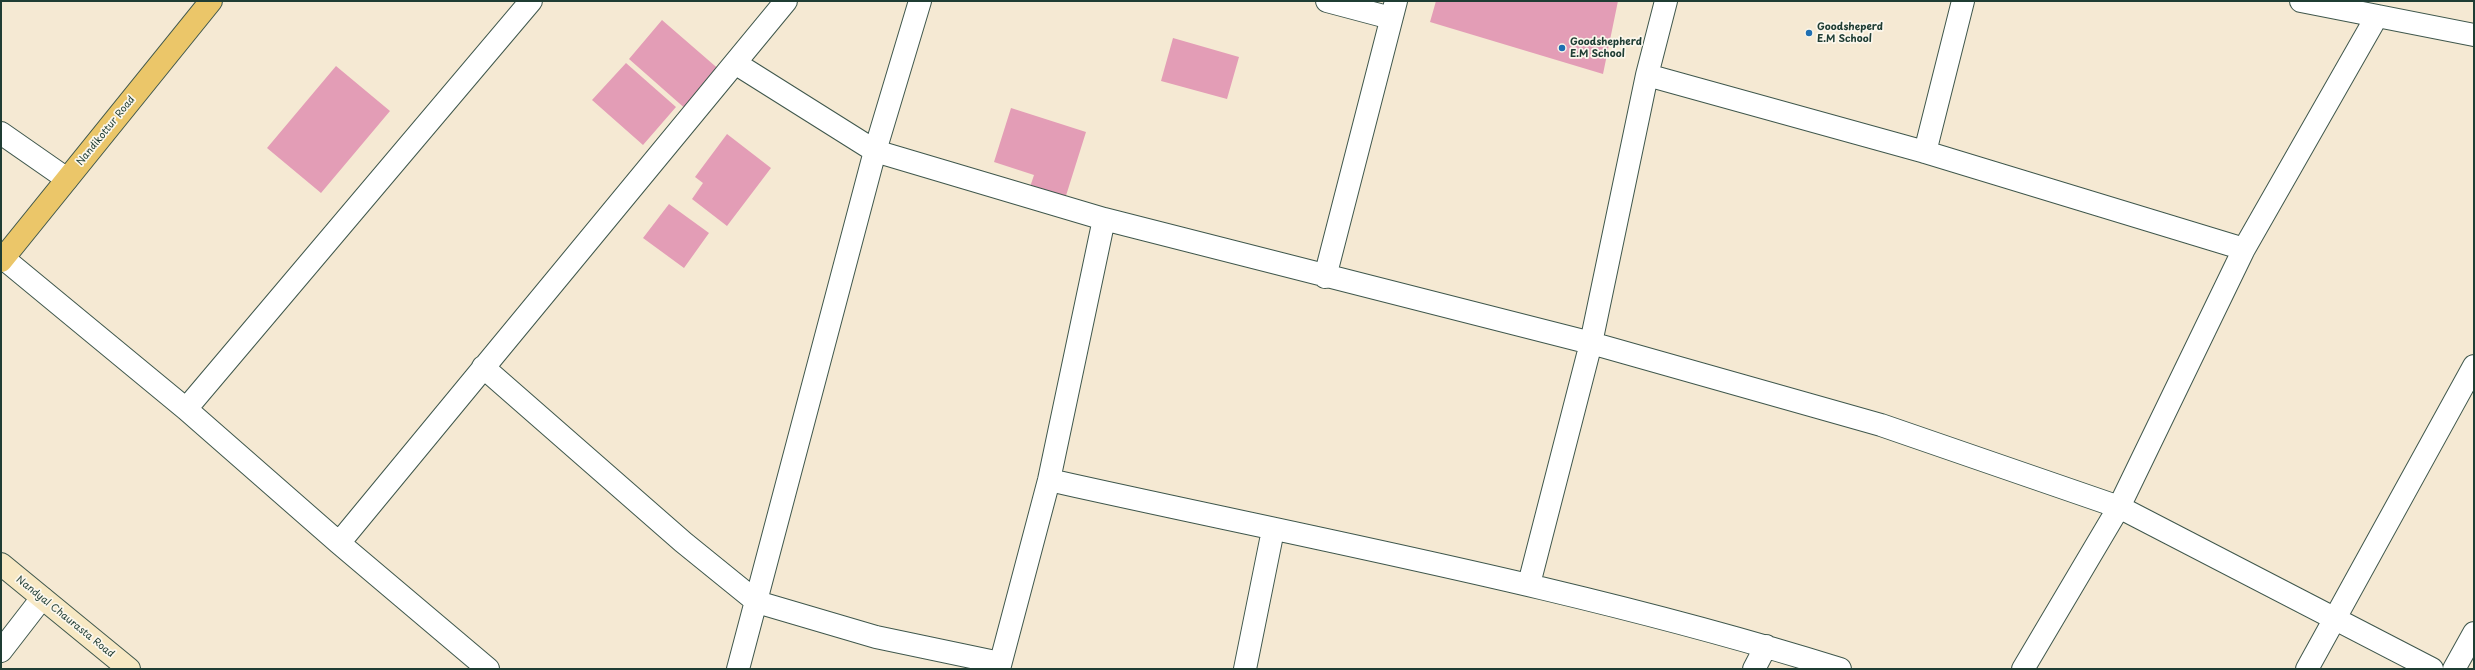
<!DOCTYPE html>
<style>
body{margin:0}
#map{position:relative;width:2475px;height:670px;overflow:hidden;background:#f5e9d3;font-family:"Playpen Sans",sans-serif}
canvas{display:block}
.frame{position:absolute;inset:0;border:2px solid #1f3d34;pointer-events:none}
</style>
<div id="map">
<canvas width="2475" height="670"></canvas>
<div class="frame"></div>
</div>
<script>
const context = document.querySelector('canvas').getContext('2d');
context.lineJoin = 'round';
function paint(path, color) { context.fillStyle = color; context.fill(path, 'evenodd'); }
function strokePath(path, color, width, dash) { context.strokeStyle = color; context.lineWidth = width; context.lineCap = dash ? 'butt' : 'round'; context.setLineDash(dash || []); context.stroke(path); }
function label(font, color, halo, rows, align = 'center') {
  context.font = font + ' "Playpen Sans",sans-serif'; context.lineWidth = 3.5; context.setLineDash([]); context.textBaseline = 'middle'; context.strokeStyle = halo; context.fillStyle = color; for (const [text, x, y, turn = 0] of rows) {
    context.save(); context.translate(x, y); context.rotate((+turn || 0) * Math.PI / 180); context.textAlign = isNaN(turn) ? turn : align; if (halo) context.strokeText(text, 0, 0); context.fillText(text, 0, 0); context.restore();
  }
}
paint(new Path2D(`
 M1436 1H1618L1603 74 1430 22Z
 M662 20 722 72 688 111 629 59Z
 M1173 38 1239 57 1227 99 1161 81Z
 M626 63 676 107 643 145 592 100Z
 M336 66 390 111 321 193 267 148Z
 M1011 108 1086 132 1064 202 1029 190 1034 175 994 162Z
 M727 134 771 168 727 226 692 199 703 183 695 177Z
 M669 204 709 233 684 268 643 238Z`), '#e39db6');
const street = new Path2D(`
 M1327 1 1391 18
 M2301 1 2474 35
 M735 63 875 151 1104 219 1591 343 1881 425 2119 507 2432 669
 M1647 75 1925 152 2244 249
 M1 133 67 179
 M1925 152 1963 1
 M3 258 186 409 339 543 488 669
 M1325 277 1396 1
 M483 367 683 542 757 602 876 637 1000 663
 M186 409 531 1
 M1049 480C1313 539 1581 588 1840 669
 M339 543 786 1
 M1529 584 1591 343 1647 75 1666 1
 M1 651 42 598
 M738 669 875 151 920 1
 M999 669 1049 480 1104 219
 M1245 669 1273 530
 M1754 669 1766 646
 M2023 669 2119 507 2244 249 2377 16
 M2307 669 2474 366
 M2454 669 2474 633`);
const secondary = new Path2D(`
 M1 564 129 669`);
const primary = new Path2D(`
 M1 261 211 1`);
strokePath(street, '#3f574c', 24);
strokePath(secondary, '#3f574c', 24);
strokePath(primary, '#3f574c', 24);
strokePath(street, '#fff', 22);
strokePath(secondary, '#f7e8c3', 22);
strokePath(primary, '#ebc669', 22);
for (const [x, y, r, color] of [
 [1809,33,4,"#1f6fb2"],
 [1562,48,4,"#1f6fb2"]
]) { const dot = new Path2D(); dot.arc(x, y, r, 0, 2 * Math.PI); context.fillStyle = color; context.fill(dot); strokePath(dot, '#fbf7ec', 1.5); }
label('bold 10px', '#1f3d34', '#fbf7ec', [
 ["Goodsheperd",1817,27],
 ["E.M School",1817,39],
 ["Goodshepherd",1570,42],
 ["E.M School",1570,54]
], 'left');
label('10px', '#1f3d34', '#fbf7ec', [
 ["Nandikottur Road",106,131,-51],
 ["Nandyal Chaurasta Road",65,617,39]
]);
</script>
